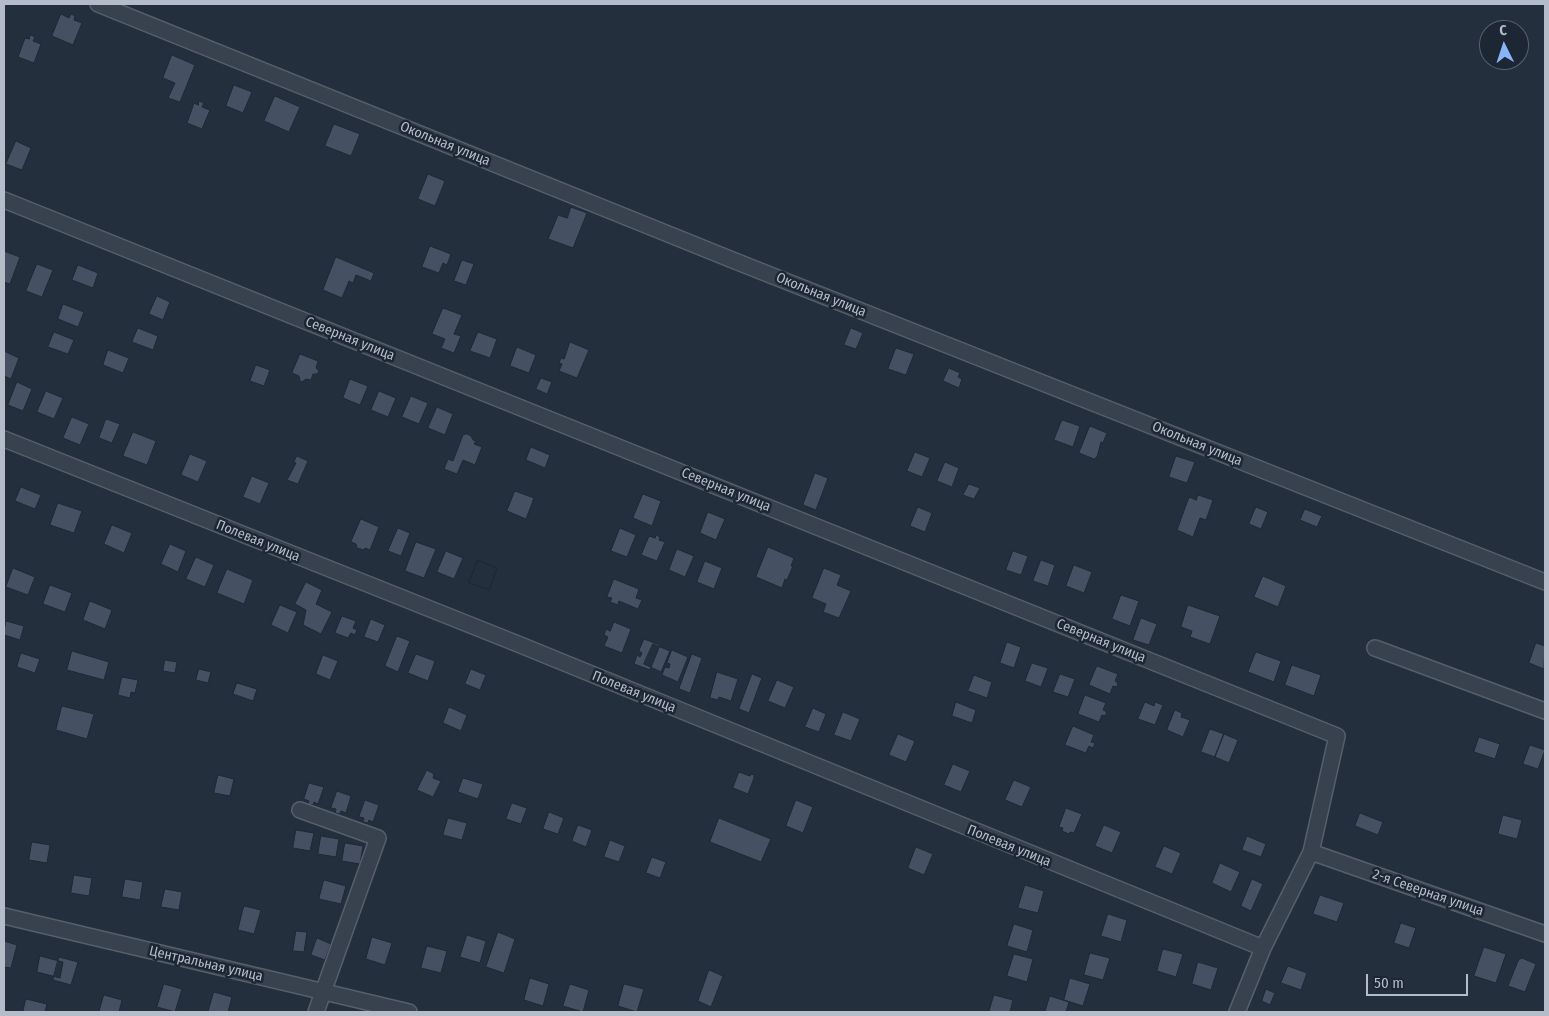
<!DOCTYPE html>
<meta charset="utf-8">
<style>
body{margin:0}
#map{position:relative;width:1549px;height:1016px;overflow:hidden;background:#242f3e;font-family:"Fira Sans Condensed",sans-serif}
canvas{display:block}
.frame{position:absolute;inset:0;border:5px solid #b4bcc9;pointer-events:none}
.north{position:absolute;left:1479px;top:20px;width:50px;height:50px;box-sizing:border-box;background:#1d2633;border:1px solid #59626f;border-radius:50%;rotate:356deg;font-size:14px;font-weight:700;line-height:20px;text-align:center;color:#b4bcc9}
.north::after{content:'';display:block;margin:auto;width:18px;height:22px;background:#8ab4f8;clip-path:polygon(50% 0,100% 100%,50% 72%,0 100%)}
.scale{position:absolute;left:1366px;top:974px;width:102px;height:22px;box-sizing:border-box;border:2px solid #b4bcc9;border-top:0;padding-left:6px;font-size:15px;line-height:18px;white-space:nowrap;color:#b4bcc9;-webkit-text-stroke:4px #1d2633;paint-order:stroke}
</style>
<div id="map">
<canvas width="1549" height="1016"></canvas>
<div class="frame"></div>
<div class="north">С</div>
<div class="scale">50 m</div>
</div>
<script>
const context = document.querySelector('canvas').getContext('2d');
context.lineJoin = 'round';
function paint(path, color) { context.fillStyle = color; context.fill(path, 'evenodd'); }
function strokePath(path, color, width, dash) { context.strokeStyle = color; context.lineWidth = width; context.lineCap = dash ? 'butt' : 'round'; context.setLineDash(dash || []); context.stroke(path); }
function label(font, color, halo, rows, align = 'center') {
  context.font = font + ' "Fira Sans Condensed",sans-serif'; context.lineWidth = 5; context.setLineDash([]); context.textBaseline = 'middle'; context.strokeStyle = halo; context.fillStyle = color; for (const [text, x, y, turn = 0] of rows) {
    context.save(); context.translate(x, y); context.rotate((+turn || 0) * Math.PI / 180); context.textAlign = isNaN(turn) ? turn : align; if (halo) context.strokeText(text, 0, 0); context.fillText(text, 0, 0); context.restore();
  }
}
const building = new Path2D(`
 M61 14 69 18 71 14 75 16 74 20 82 23 73 45 52 36Z
 M30 35 35 37 33 41 41 44 34 63 18 57 25 38 29 39Z
 M172 55 195 65 180 102 168 98 175 83 163 78Z
 M234 85 252 92 243 113 226 106Z
 M275 96 300 107 289 132 264 121Z
 M199 101 204 103 202 107 210 110 202 129 187 123 194 103 198 105Z
 M334 124 360 134 351 156 325 146Z
 M16 141 31 148 22 170 6 164Z
 M428 174 445 181 435 206 418 199Z
 M571 207 587 213 573 248 548 239 558 215 567 218Z
 M430 246 451 254 447 265 443 263 439 273 422 267Z
 M4 251 20 257 10 284 4 282Z
 M336 257 374 273 371 281 356 275 353 283 349 281 342 298 323 290Z
 M462 260 474 264 466 285 454 281Z
 M37 264 53 270 42 297 26 291Z
 M78 265 98 273 93 288 72 280Z
 M157 296 170 302 163 320 149 314Z
 M63 304 84 312 78 327 58 319Z
 M443 308 462 315 454 334 461 336 454 353 441 348 445 339 432 334Z
 M138 328 158 336 153 350 132 342Z
 M851 328 863 333 856 349 844 345Z
 M54 332 74 340 68 354 48 347Z
 M478 332 497 339 490 358 470 351Z
 M570 342 589 350 577 378 559 371 562 364 559 363 561 358 564 359Z
 M517 347 536 355 529 373 510 366Z
 M896 348 914 354 906 375 888 369Z
 M108 350 129 358 123 373 103 365Z
 M4 351 19 358 11 379 4 376Z
 M300 354 318 361 316 368 319 371 317 374H313L311 380 306 379 302 382 300 381 299 376 292 373Z
 M256 365 270 370 264 386 250 381Z
 M949 368 960 373 958 377 962 379 959 388 943 381Z
 M541 378 552 382 547 394 536 389Z
 M350 379 368 386 360 405 343 398Z
 M17 382 32 389 23 411 8 405Z
 M46 391 63 398 54 419 37 412Z
 M379 391 396 398 388 417 371 410Z
 M411 396 428 403 419 424 402 417Z
 M437 407 453 414 445 435 428 428Z
 M72 417 89 424 80 445 63 438Z
 M106 419 120 424 112 443 99 438Z
 M1062 420 1080 426 1073 447 1054 440Z
 M1090 426 1107 433 1103 443 1101 442 1097 457 1094 459 1079 453Z
 M133 432 156 441 147 465 123 456Z
 M467 434 471 436 473 440 476 441 474 444 482 447 475 465 463 460 457 474 444 469 448 459 453 461 463 435Z
 M531 447 550 455 545 468 526 460Z
 M915 452 930 458 922 477 907 471Z
 M190 454 207 461 198 482 181 475Z
 M297 456 308 461 298 484 287 480 296 463 294 462Z
 M1176 456 1195 462 1187 483 1169 477Z
 M945 462 959 468 952 487 937 481Z
 M815 473 828 478 816 510 803 505Z
 M252 476 269 483 260 504 243 497Z
 M969 484 980 488 974 499 963 495Z
 M21 487 41 495 35 509 15 501Z
 M515 491 534 498 526 519 507 511Z
 M643 494 661 501 652 526 633 518Z
 M1198 495 1213 500 1206 520 1200 518 1193 537 1177 530 1189 497 1196 500Z
 M58 503 82 511 74 533 50 525Z
 M918 507 932 513 925 532 910 526Z
 M1256 507 1268 512 1261 529 1249 524Z
 M1305 509 1322 516 1317 527 1300 520Z
 M708 512 725 519 716 540 700 533Z
 M361 519 379 527 370 550 365 548 364 550 357 548 356 544 351 542Z
 M112 525 132 533 124 553 104 544Z
 M398 528 410 533 401 556 388 551Z
 M620 528 636 535 627 557 611 551Z
 M656 535 660 537 659 540 665 542 657 561 641 555 649 536 655 538Z
 M416 542 436 549 424 578 405 571Z
 M170 544 186 551 178 572 161 564Z
 M768 547 794 558 791 566H793L787 580 785 579 782 588 756 577Z
 M677 549 694 556 685 577 669 570Z
 M446 551 463 558 454 579 437 572Z
 M1013 551 1028 556 1021 575 1006 570Z
 M196 557 214 565 205 587 186 579Z
 M478 560 497 568 489 590 469 583Z
 M478 560 497 568 489 590 469 583Z
 M1041 560 1055 565 1048 586 1033 581Z
 M705 561 722 568 714 589 697 582Z
 M1074 565 1092 572 1084 593 1066 586Z
 M13 568 35 577 28 595 6 587Z
 M824 568 841 575 837 585 851 591 839 618 823 612 826 604 812 598Z
 M227 569 253 580 244 604 217 593Z
 M1263 576 1286 586 1278 607 1254 597Z
 M614 579 639 589 636 598 642 600 638 609 619 601 618 605 610 602 612 598 607 597Z
 M306 582 322 590 316 604 332 612 321 634 303 625 306 610 295 604Z
 M50 585 72 593 65 612 43 604Z
 M1121 595 1139 601 1130 626 1112 619Z
 M90 601 112 610 105 629 83 620Z
 M280 605 297 612 288 633 271 625Z
 M1188 605 1220 616 1210 644 1190 637 1192 631 1181 627Z
 M342 616 356 621 353 628 357 630 355 635 351 633 348 638 335 633Z
 M1141 618 1157 624 1149 645 1133 640Z
 M371 619 385 625 378 642 364 637Z
 M6 621 24 626 20 640 4 635Z
 M614 622 631 629 622 653 604 646 608 637 604 635 606 629 610 631Z
 M397 636 410 641 398 672 385 666Z
 M644 639 660 645 650 670 634 664 637 655 640 657 642 653 639 651Z
 M1007 642 1021 647 1014 668 1000 663Z
 M1536 643 1545 646 1544 669 1529 663Z
 M653 644 670 651 661 672 644 664Z
 M672 650 688 657 678 682 662 675 665 667 669 668 670 664 667 663Z
 M72 651 109 662 104 680 67 670Z
 M1256 652 1281 661 1274 682 1248 672Z
 M21 653 40 659 35 673 17 667Z
 M416 654 435 661 428 681 408 673Z
 M692 654 702 658 690 693 679 689Z
 M323 655 338 661 330 680 316 674Z
 M165 660 177 662 175 673 163 671Z
 M1032 663 1048 668 1041 687 1025 681Z
 M1292 665 1321 675 1314 696 1285 685Z
 M1097 666 1118 674 1115 681 1118 683 1117 687 1113 686 1110 694 1089 685Z
 M199 669 211 672 208 683 196 680Z
 M471 669 486 675 480 690 465 684Z
 M717 672 738 679 731 701 719 697 718 700 710 698Z
 M752 674 762 678 749 713 739 709Z
 M1060 674 1075 679 1068 697 1053 692Z
 M974 675 992 682 987 698 968 691Z
 M122 677 138 680 135 693 131 692 130 698 118 695Z
 M777 680 794 687 785 708 768 701Z
 M237 683 257 689 253 701 233 694Z
 M1085 695 1106 703 1103 710 1107 712 1105 716 1102 715 1099 722 1078 714Z
 M956 702 976 710 972 723 952 716Z
 M1145 702 1154 706 1155 702 1163 705 1155 725 1138 719Z
 M62 706 94 714 87 739 56 730Z
 M449 707 467 715 461 731 443 723Z
 M813 708 826 714 819 732 805 727Z
 M1175 710 1182 713 1181 717 1190 720 1183 737 1167 730Z
 M843 712 860 719 851 741 834 735Z
 M1073 726 1094 735 1091 742 1095 743 1093 748 1089 746 1086 753 1065 745Z
 M1210 729 1224 734 1215 757 1201 752Z
 M898 734 915 741 906 762 889 755Z
 M1224 734 1238 740 1229 763 1215 757Z
 M1479 737 1500 744 1495 759 1474 752Z
 M1530 745 1545 750 1538 769 1523 764Z
 M953 764 970 771 961 792 944 785Z
 M427 770 434 774 433 778 441 781 433 797 417 790Z
 M739 772 750 776 751 774 754 775V778L748 794 733 788Z
 M218 775 234 779 230 796 214 793Z
 M463 778 483 784 478 799 458 792Z
 M1014 780 1031 787 1022 807 1005 800Z
 M309 783 324 787 318 804 314 802 313 805 308 804 309 801 304 799Z
 M337 791 351 796 346 813 341 811 340 814 335 813 336 809 331 808Z
 M365 800 379 805 373 822 369 820 368 823 363 822 364 818 359 817Z
 M796 800 813 807 803 833 786 826Z
 M512 803 527 808 521 824 506 819Z
 M1066 808 1082 814 1074 833 1070 832 1069 834 1062 831 1063 828 1059 827Z
 M549 812 564 818 558 834 543 829Z
 M1360 813 1383 822 1378 835 1355 826Z
 M1503 815 1522 820 1517 839 1498 834Z
 M448 818 467 823 462 840 443 835Z
 M719 818 771 839 761 862 710 842Z
 M578 825 592 830 586 847 572 841Z
 M1104 825 1121 832 1112 853 1095 846Z
 M296 830 314 833 310 851 293 848Z
 M321 836 339 839 336 857 318 854Z
 M1247 836 1266 844 1261 857 1242 850Z
 M610 840 625 846 619 862 604 857Z
 M32 842 50 845 47 863 29 860Z
 M345 843 363 846 360 864 342 861Z
 M1164 846 1181 853 1172 874 1155 867Z
 M916 847 933 854 924 875 908 868Z
 M652 857 666 862 660 878 646 873Z
 M1220 863 1240 872 1231 892 1212 883Z
 M74 875 92 878 89 896 71 893Z
 M125 879 143 882 140 900 122 897Z
 M1252 879 1263 884 1251 911 1241 906Z
 M324 880 346 886 341 904 319 899Z
 M1025 885 1044 891 1038 913 1018 908Z
 M165 889 182 892 179 910 161 907Z
 M1320 895 1344 903 1337 922 1313 914Z
 M244 906 261 910 254 934 238 930Z
 M1108 914 1127 920 1121 942 1101 936Z
 M1401 923 1416 928 1409 948 1394 943Z
 M1014 924 1033 930 1027 952 1007 946Z
 M296 931 307 932 304 952 293 951Z
 M498 932 515 939 504 973 486 967Z
 M467 935 486 941 480 963 460 957Z
 M372 937 392 943 385 965 366 959Z
 M317 938 331 944 325 960 311 955Z
 M4 941 17 945 11 968 4 967Z
 M427 946 447 951 441 973 421 968Z
 M1484 947 1506 954 1496 983 1474 976Z
 M1163 949 1183 954 1176 977 1157 971Z
 M1090 953 1110 958 1103 980 1084 975Z
 M1014 954 1033 959 1027 982 1007 976Z
 M40 956 63 962 60 978 37 972Z
 M59 957 78 962 71 985 53 980Z
 M1522 958 1536 964 1525 992 1508 986 1518 961Z
 M1198 962 1218 968 1211 990 1192 984Z
 M1288 966 1307 973 1301 990 1281 983Z
 M709 970 723 976 711 1007 698 1001Z
 M530 978 549 984 543 1006 524 1000Z
 M1070 978 1090 984 1083 1006 1064 1000Z
 M164 984 182 989 175 1012 157 1007Z
 M570 984 589 990 583 1012 563 1006Z
 M624 984 644 989 637 1012 618 1006Z
 M1266 989 1275 993 1270 1005 1262 1001Z
 M214 992 232 997 228 1012H208Z
 M104 995 122 1000 119 1012H99Z
 M994 995 1013 1000 1010 1012H989Z
 M1050 996 1069 1002 1066 1012H1045Z
 M26 999 47 1004 45 1012H23Z`);
paint(building, '#455162');
strokePath(building, '#1f2835', 1);
const minor = new Path2D(`
 M98 4 735 261 1545 582
 M4 200 1337 736 1311 852 1263 948 1237 1012
 M4 439 518 644 1263 948
 M1375 648 1545 711
 M300 810 378 838 316 1012
 M1311 852 1545 934
 M4 916 409 1012`);
strokePath(minor, '#565f6c', 18);
strokePath(minor, '#38414e', 15);
label('14px', '#b4bcc9', '#1d2633', [
 ["Окольная улица",445,144,22],
 ["Окольная улица",821,295,22],
 ["Северная улица",350,339,22],
 ["Окольная улица",1197,444,22],
 ["Северная улица",726,490,22],
 ["Полевая улица",258,541,22],
 ["Северная улица",1101,641,22],
 ["Полевая улица",634,692,22],
 ["Полевая улица",1009,846,22],
 ["2-я Северная улица",1428,893,19],
 ["Центральная улица",206,964,13]
]);
</script>
